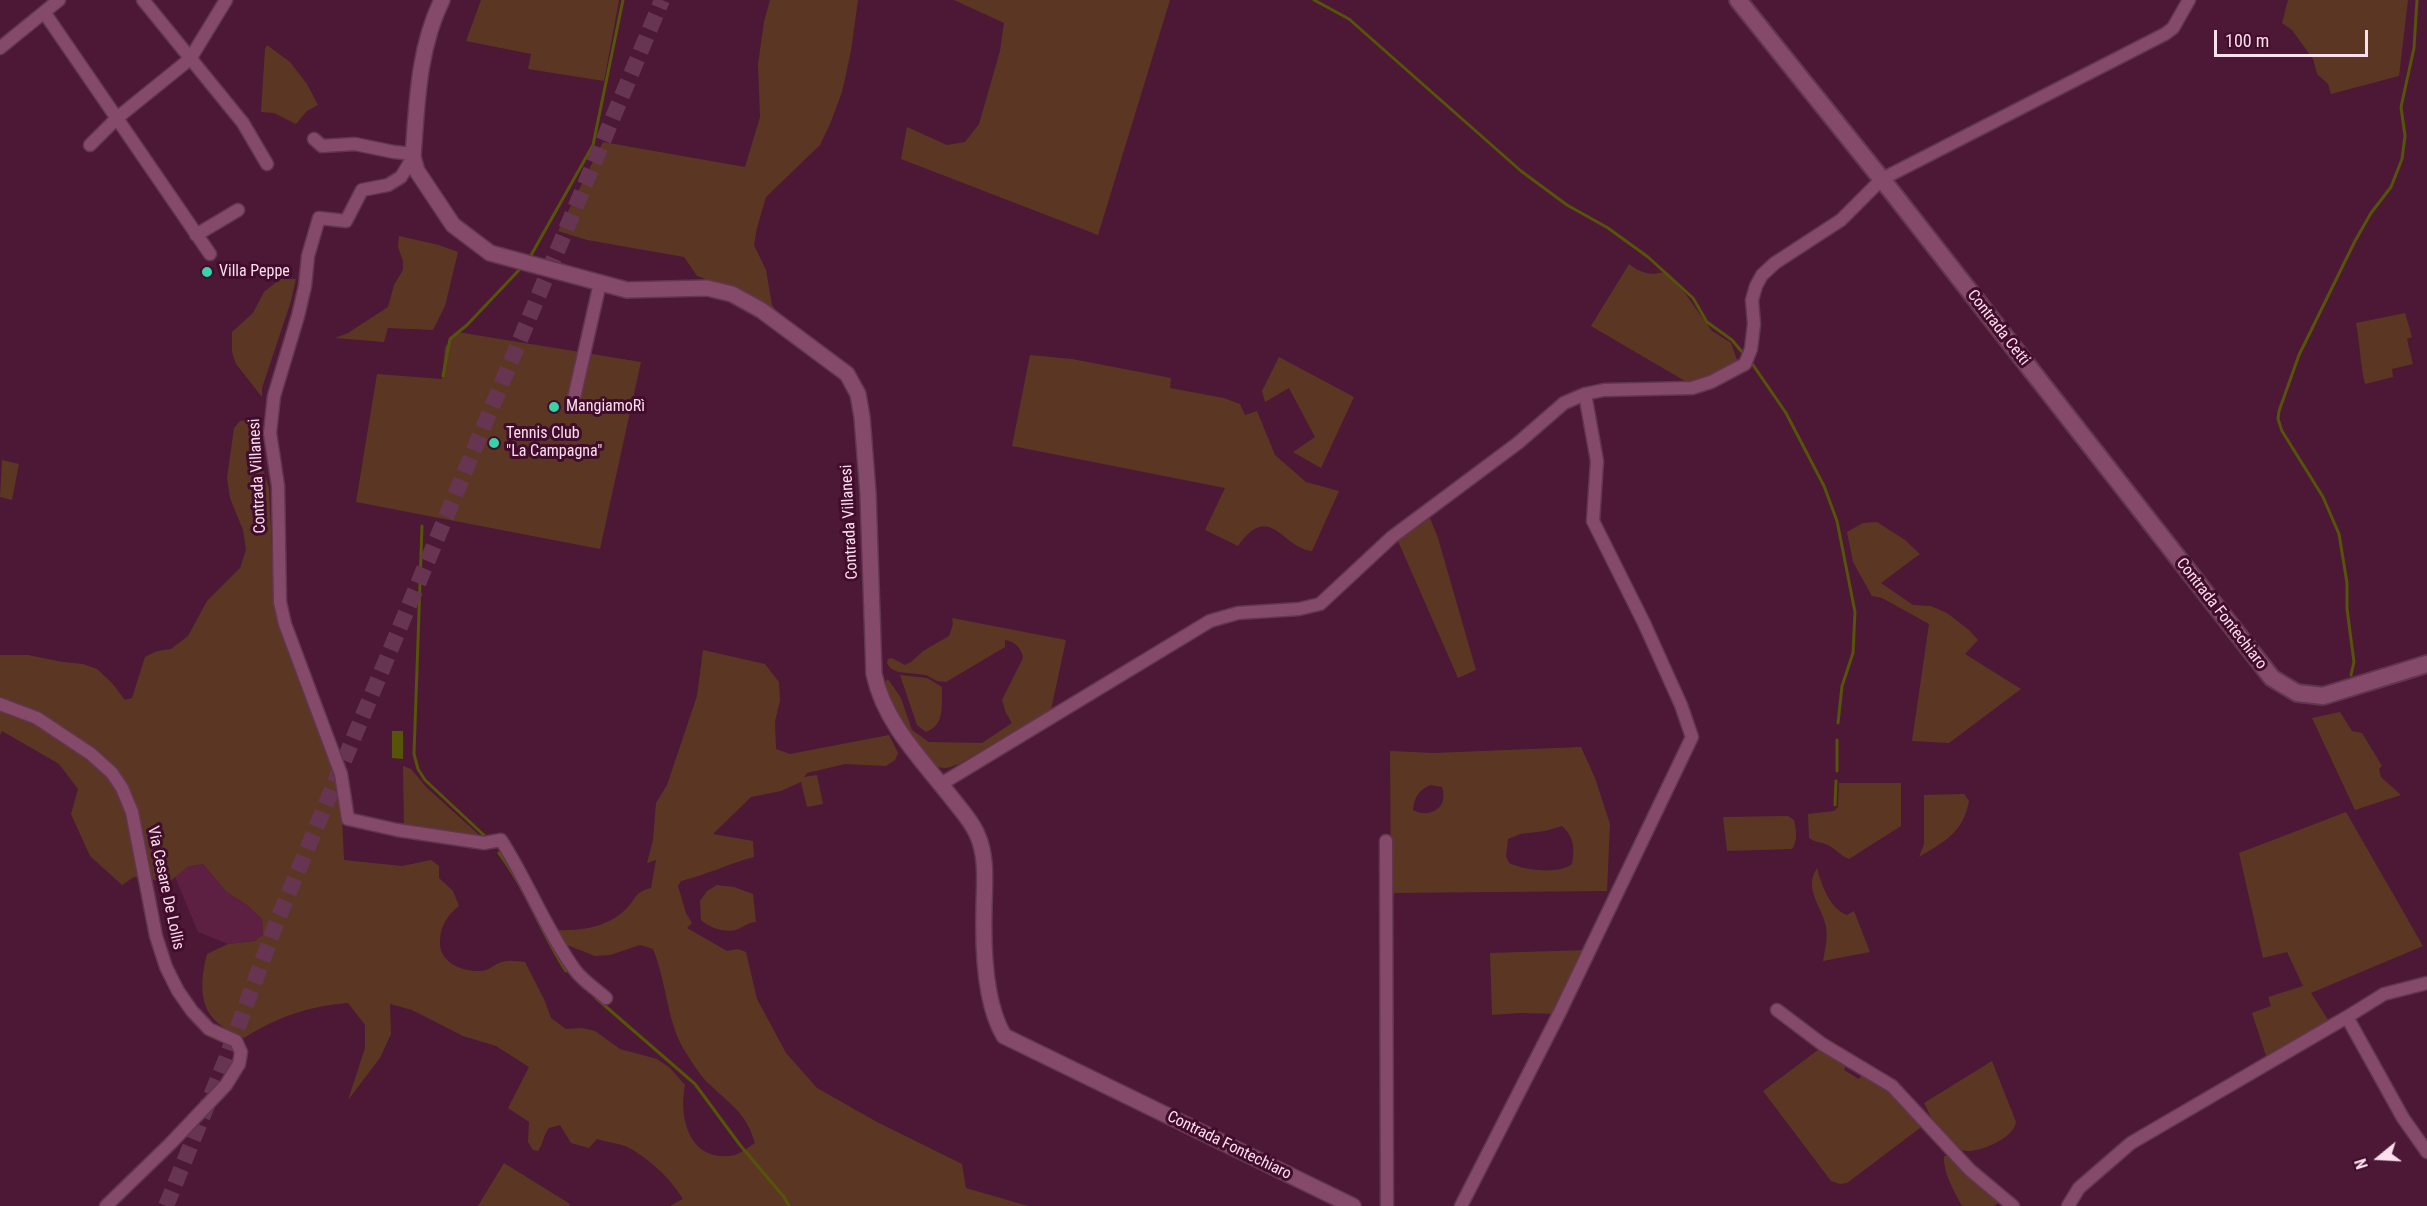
<!DOCTYPE html>
<meta charset="utf-8">
<style>
body{margin:0}
#map{position:relative;width:2427px;height:1206px;overflow:hidden;background:#4d1736;font-family:"Roboto Condensed",sans-serif}
canvas{display:block}
.north{position:absolute;left:2349px;top:1128px;width:60px;height:60px;-webkit-text-stroke:4px #420c2c;paint-order:stroke;rotate:252deg;font-size:16px;font-weight:700;line-height:24px;text-align:center;color:#fbdfec}
.north::after{content:'';display:block;margin:auto;width:21px;height:27px;background:#fbdfec;clip-path:polygon(50% 0,100% 100%,50% 72%,0 100%)}
.scale{position:absolute;left:2214px;top:30px;width:154px;height:27px;box-sizing:border-box;border:3px solid #fbdfec;border-top:0;padding-left:8px;font-size:18px;line-height:21px;white-space:nowrap;color:#fbdfec;-webkit-text-stroke:4px #420c2c;paint-order:stroke}
</style>
<div id="map">
<canvas width="2427" height="1206"></canvas>
<div class="north">N</div>
<div class="scale">100 m</div>
</div>
<script>
const context = document.querySelector('canvas').getContext('2d');
context.lineJoin = 'round';
function paint(path, color) { context.fillStyle = color; context.fill(path, 'evenodd'); }
function strokePath(path, color, width, dash) { context.strokeStyle = color; context.lineWidth = width; context.lineCap = dash ? 'butt' : 'round'; context.setLineDash(dash || []); context.stroke(path); }
function label(font, color, halo, rows, align = 'center') {
  context.font = font + ' "Roboto Condensed",sans-serif'; context.lineWidth = 6; context.setLineDash([]); context.textBaseline = 'middle'; context.strokeStyle = halo; context.fillStyle = color; for (const [text, x, y, turn = 0] of rows) {
    context.save(); context.translate(x, y); context.rotate((+turn || 0) * Math.PI / 180); context.textAlign = isNaN(turn) ? turn : align; if (halo) context.strokeText(text, 0, 0); context.fillText(text, 0, 0); context.restore();
  }
}
paint(new Path2D(`
 M203 864 227 892 247 905 262 919 263 936 255 941 228 944 198 932 175 877 189 866Z`), '#5d2042');
paint(new Path2D(`
 M481 0H619L604 81 528 69 531 54 466 41Z
 M770 0H858L851 51 842 92 830 124 820 145 766 197 757 228 754 245 766 270 772 305 785 325 758 300 745 293 697 276 684 257 587 240 558 231 603 142 745 167 760 117 758 64 764 22Z
 M954 0H1170L1098 235 901 159 907 127 947 145 965 142 979 124 1000 51 1004 23Z
 M2288 0H2408L2399 76 2331 94 2328 84 2317 74 2313 59 2292 30 2282 23Z
 M267 45 290 62 307 84 318 105 307 111 296 124 274 113 261 112 265 49Z
 M399 236 439 245 458 252 445 306 433 330 388 328 384 342 335 338 348 333 388 307 394 285 403 270V261L398 247Z
 M1629 264C1641 273 1650 276 1664 272L1684 292 1712 331 1731 343 1737 360 1733 369 1690 384 1591 326Z
 M280 279H296L291 301 262 388V397L236 364 232 352V332L253 313 264 292Z
 M2405 313 2412 337 2407 339 2413 364 2392 369 2393 377 2365 384C2360 363 2360 344 2356 323Z
 M457 332 641 362 600 549 356 502 377 374 442 379 445 347Z
 M1030 355 1072 359 1171 378 1170 388 1224 398 1240 404 1245 415 1257 411 1275 455 1306 482 1339 491 1312 551C1282 549 1271 500 1238 546L1205 530 1225 488 1012 446Z
 M1279 357 1354 397 1321 468 1293 452 1315 437 1289 388 1265 402 1262 391Z
 M262 419V466L269 488 274 598 314 722 331 758 341 794 344 860 402 866 431 860 439 866V878L453 891 459 906C447 916 440 926 440 942 439 962 462 972 480 971 488 971 491 967 497 964 506 959 515 961 525 962L544 999 551 1018 566 1029 582 1028 595 1031 620 1049 657 1059 670 1068 685 1085C678 1119 690 1164 735 1155 741 1153 749 1147 755 1143 745 1110 730 1105 707 1082 698 1073 690 1059 683 1048 667 1020 666 980 653 949L640 945 610 955 595 956 567 945 557 930C582 931 609 927 627 908 637 897 635 892 651 888L656 860 647 863 653 840 656 803 667 785 697 696 703 650 765 664 779 682 780 701 775 721 776 749 790 754 889 735 898 753 895 760 886 766 845 764 807 773 804 777 817 775 823 804 807 807 801 782 781 791 751 797 713 834 753 841 754 857C728 864 706 875 681 881L678 886 686 913 692 923 687 928 727 951 738 949 746 952 757 999 786 1053 817 1088 877 1122 962 1164 966 1188 1028 1206H670L683 1199C671 1179 647 1156 625 1146 616 1143 606 1142 597 1139L589 1148 571 1143 560 1125 549 1128C543 1135 544 1143 538 1151L533 1150 528 1142 529 1122 508 1108 529 1067 496 1046 463 1036 412 1010 390 1004 391 1034 380 1058 348 1100 365 1048V1025L348 1003C309 1006 277 1017 244 1038 233 1033 220 1027 212 1017 198 1000 202 973 207 954L228 944 255 941 263 935 262 919 247 905 227 892 203 864 189 866 169 882 134 877 122 885 90 856 71 814 78 789 59 764 2 731 0 735V655H28L63 662 83 664 97 669 112 683 125 700 132 698 145 657 157 651 171 649 188 636 207 601 240 568 246 550 243 530 230 498 227 478 234 428 240 421Z
 M2 460 19 464 12 500 0 497Z
 M1430 518 1438 538 1476 670 1458 678 1398 541Z
 M1877 522 1905 540 1920 554 1881 583 1913 605 1931 606 1947 613 1969 630 1978 640 1965 654 2021 689 1949 743 1912 741 1929 624 1882 598 1872 596 1853 562 1847 532 1863 523Z
 M952 618 1066 640 1051 710 959 764C954 765 950 768 945 768 915 767 893 707 883 684L888 679 901 698 912 730 929 742 982 743 1012 723 1006 713 1002 700 1023 658C1022 649 1015 641 1005 640V647L946 682 937 681 926 675 898 672 890 668 887 663 888 659 892 658 905 665 911 662 923 651 949 636 953 624Z
 M900 675 927 678 942 687C941 705 946 724 926 732L917 725Z
 M2340 712 2352 731 2362 733 2382 766 2379 769 2381 777 2401 795 2355 810 2312 718Z
 M1581 747 1595 778 1610 824 1607 891 1391 893 1390 751 1434 753ZM1431 785 1442 787C1449 808 1430 819 1413 810 1414 798 1419 789 1431 785ZM1562 826C1574 837 1575 848 1572 864 1558 875 1524 870 1509 863L1506 856 1508 839 1520 834 1545 831Z
 M403 766 411 769 427 788 486 841 404 832Z
 M1839 783H1901V826L1849 859C1841 856 1836 849 1828 845 1821 842 1816 843 1809 838L1808 814 1834 811 1838 807Z
 M1964 794 1969 801C1963 833 1945 841 1919 857L1924 844V795Z
 M2346 812 2423 946 2311 993 2330 1023 2267 1059 2252 1013 2271 1006 2268 997 2303 986 2287 952 2263 958 2239 853Z
 M1788 816 1794 820C1796 829 1798 841 1792 849L1727 851 1723 817Z
 M1817 868C1821 884 1830 909 1847 915L1854 911 1870 952 1823 961C1825 950 1828 938 1826 927 1822 906 1803 889 1817 868Z
 M717 885 734 887 753 894 756 922C748 922 746 926 738 929 727 934 710 928 701 920L700 901 707 891Z
 M1588 950 1556 1014 1520 1013 1492 1015 1490 953Z
 M1822 1047 1847 1064 1844 1070 1859 1079 1862 1074 1886 1088 1921 1122 1920 1128 1847 1183 1840 1184 1831 1181 1763 1091Z
 M1992 1061 2016 1122C2014 1138 1981 1152 1966 1151 1963 1151 1955 1148 1953 1147 1940 1140 1931 1116 1924 1103Z
 M1944 1156H1952L2001 1201 1994 1206H1962C1954 1191 1943 1173 1944 1156Z
 M504 1163 570 1204 569 1206H478Z`), '#5b3723');
paint(new Path2D(`
 M392 731H403V759L392 758Z`), '#555408');
strokePath(new Path2D(`
 M1314 0 1349 19 1521 171 1567 205 1608 228 1648 257 1693 298 1707 322 1732 340 1742 352
 M530 257 593 145 623 0
 M1751 362 1786 413 1824 486 1837 521 1855 612 1853 653 1842 686 1838 723
 M443 376 450 339 467 325 520 269
 M422 526 414 754 418 769 425 780 488 839
 M2351 675 2354 662 2347 609V583L2339 534 2323 497 2282 431 2278 419 2279 411 2299 355 2355 241 2371 213 2391 187 2402 159 2405 136 2401 107 2414 48 2417 0
 M1837 771V740
 M1835 805 1836 781
 M499 853C526 889 541 933 566 971
 M596 998 695 1084 740 1145 784 1197 789 1206`), '#555408', 3);
strokePath(new Path2D(`
 M166 1206 226 1059 277 921 662 0`), '#673551', 16, [16, 8]);
const minor = new Path2D(`
 M143 0 243 123 267 164
 M44 12 210 254
 M0 48 59 0
 M314 139 322 146 355 144 394 152 414 154
 M90 145 117 118 190 59 226 0
 M413 157 401 177 388 185 362 190 346 221 319 218 308 256 305 286 298 316 274 396 270 433 278 486 280 602 285 624 341 774 348 819 397 830 484 843 501 840C528 882 546 930 575 970 583 981 596 989 606 998
 M196 235 238 210
 M572 407 600 283
 M0 704 37 718 91 754 112 773 122 788 132 812 156 936 166 967 178 991 192 1011 209 1029 236 1041 241 1052 239 1064 226 1085 170 1144 106 1206
 M941 784 1210 621 1238 613 1299 609 1320 604 1392 537 1518 443 1564 403 1585 394 1604 390 1692 388 1711 382 1745 364 1751 349 1754 324 1752 300 1756 286 1762 275 1775 263 1841 220 1882 179 2165 34 2173 28 2189 0
 M1386 841 1387 1206
 M1777 1010 1822 1044 1892 1086 1970 1170 2013 1206
 M2347 1017 2403 1118 2427 1152
 M1461 1206 1560 1012 1692 737 1681 705 1644 623 1593 521 1597 461 1585 394
 M2068 1206 2079 1188 2131 1143 2347 1017 2384 994 2427 983`);
const tertiary = new Path2D(`
 M442 0C418 49 417 104 413 157L417 171 453 225 490 253 627 290 707 288 732 294 761 310 847 374 858 394 862 417 868 493 874 674C884 722 921 759 951 797 960 809 971 820 977 834 988 858 984 886 984 911 983 949 985 1004 1004 1036L1353 1206`);
const secondary = new Path2D(`
 M1738 0 1892 192 2272 678 2297 693 2323 696 2427 664`);
strokePath(minor, '#61364f', 15);
strokePath(tertiary, '#61364f', 18);
strokePath(secondary, '#61364f', 20);
strokePath(minor, '#854a69', 12);
strokePath(tertiary, '#854a69', 15);
strokePath(secondary, '#854a69', 16);
for (const [x, y, r, color] of [
 [207,272,6,"#36d4a7"],
 [554,407,6,"#36d4a7"],
 [494,443,6,"#36d4a7"]
]) { const dot = new Path2D(); dot.arc(x, y, r, 0, 2 * Math.PI); context.fillStyle = color; context.fill(dot); strokePath(dot, '#420c2c', 2); }
label('16px', '#fbdfec', '#420c2c', [
 ["Villa Peppe",219,272],
 ["MangiamoRì",566,407],
 ["Tennis Club",506,434],
 ["\"La Campagna\"",506,452]
], 'left');
label('16px', '#fbdfec', '#420c2c', [
 ["Contrada Cetti",1998,328,52],
 ["Contrada Villanesi",258,476,-93],
 ["Contrada Villanesi",850,522,-93],
 ["Contrada Fontechiaro",2221,614,52],
 ["Via Cesare De Lollis",165,888,78],
 ["Contrada Fontechiaro",1229,1146,26]
]);
</script>
